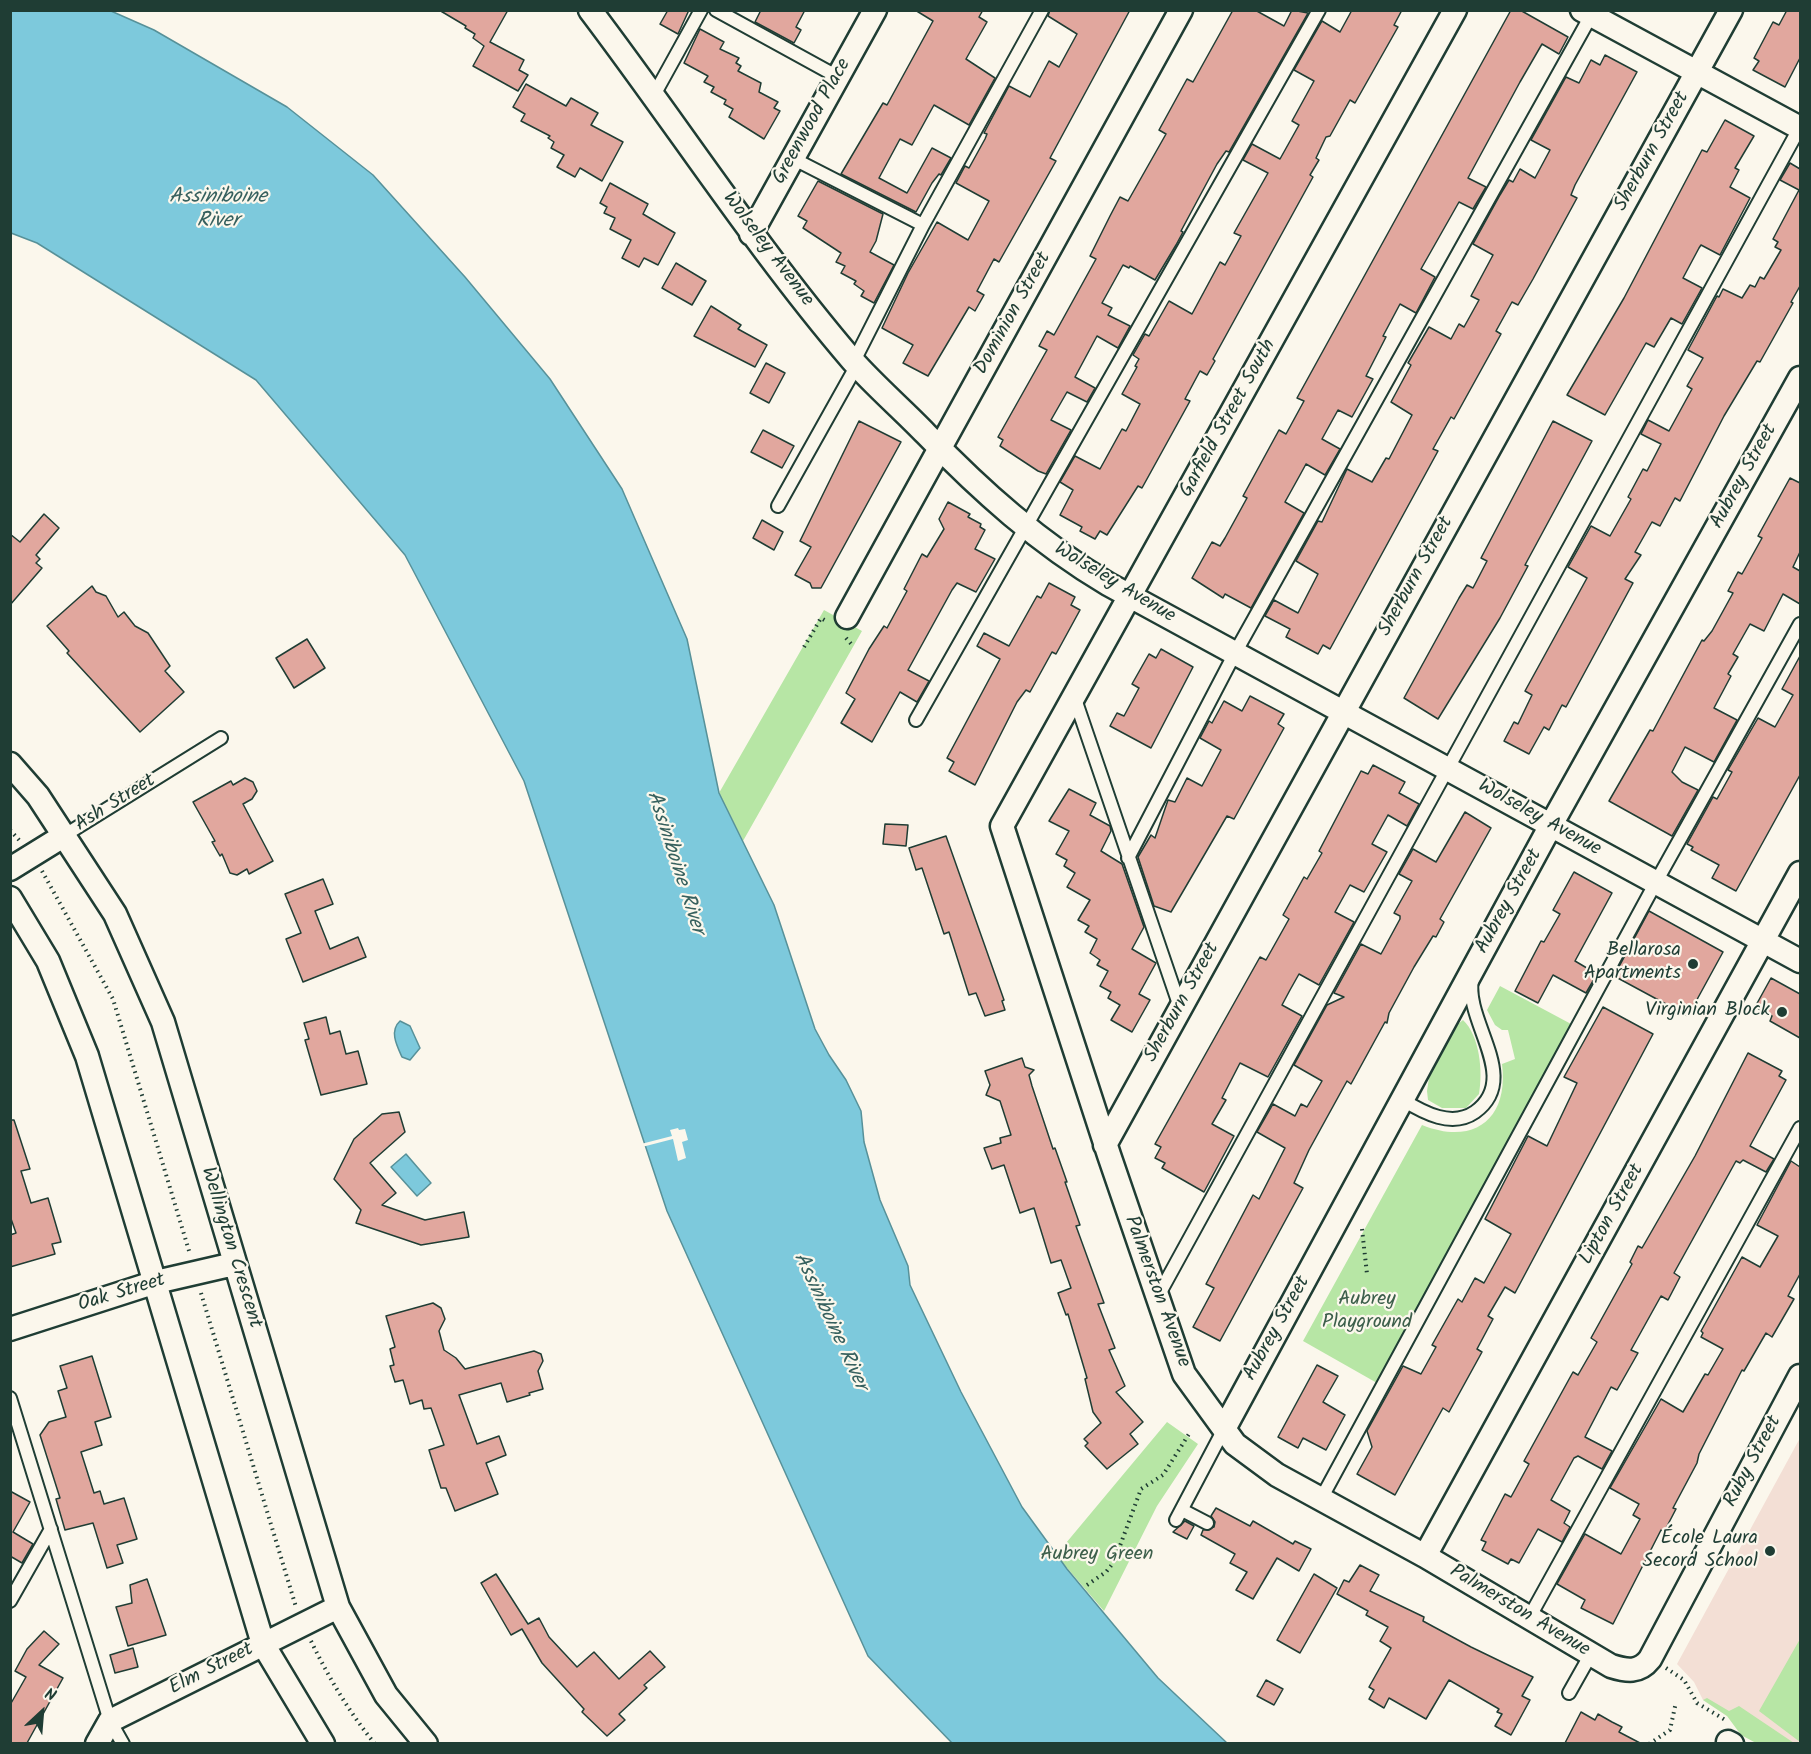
<!DOCTYPE html>
<meta charset="utf-8">
<style>
body{margin:0}
#map{position:relative;width:1811px;height:1754px;overflow:hidden;background:#fbf7ec;font-family:Kalam,sans-serif}
canvas{display:block}
.frame{position:absolute;inset:0;border:12px solid #1f3d34;pointer-events:none}
.north{position:absolute;left:12px;top:1682px;width:60px;height:60px;-webkit-text-stroke:4px #fbf7ec;paint-order:stroke;rotate:26deg;font-size:16px;font-weight:700;line-height:24px;text-align:center;color:#1f3d34}
.north::after{content:'';display:block;margin:auto;width:21px;height:27px;background:#1f3d34;clip-path:polygon(50% 0,100% 100%,50% 72%,0 100%)}
</style>
<div id="map">
<canvas width="1811" height="1754"></canvas>
<div class="frame"></div>
<div class="north">N</div>
</div>
<script>
const context = document.querySelector('canvas').getContext('2d');
context.lineJoin = 'round';
function paint(path, color) { context.fillStyle = color; context.fill(path, 'evenodd'); }
function strokePath(path, color, width, dash) { context.strokeStyle = color; context.lineWidth = width; context.lineCap = dash ? 'butt' : 'round'; context.setLineDash(dash || []); context.stroke(path); }
function label(font, color, halo, rows, align = 'center') {
  context.font = font + ' Kalam,sans-serif'; context.lineWidth = 4.5; context.setLineDash([]); context.textBaseline = 'middle'; context.strokeStyle = halo; context.fillStyle = color; for (const [text, x, y, turn = 0] of rows) {
    context.save(); context.translate(x, y); context.rotate((+turn || 0) * Math.PI / 180); context.textAlign = isNaN(turn) ? turn : align; if (halo) context.strokeText(text, 0, 0); context.fillText(text, 0, 0); context.restore();
  }
}
paint(new Path2D(`
 M1800 1438V1743H1789L1727 1716 1703 1700 1694 1682 1677 1664Z`), '#f3dfd5');
paint(new Path2D(`
 M824 610 862 631 743 841 719 793Z
 M1500 986 1573 1025 1377 1383 1303 1341 1422 1125C1474 1146 1509 1119 1502 1064L1515 1059 1508 1030H1502L1495 1025 1487 1010Z
 M1463 1020C1480 1036 1483 1072 1479 1094L1466 1108H1442L1428 1100 1427 1091 1429 1078 1458 1024Z
 M1167 1422 1198 1444 1157 1506 1104 1611 1056 1555Z
 M1800 1639V1742L1759 1711Z
 M1707 1698 1729 1711 1739 1706 1794 1743H1756L1741 1735 1727 1716 1703 1700Z`), '#b7e6a5');
const water = new Path2D(`
 M10 11H111L154 30 287 107 373 175 465 277 550 379 622 489 687 639 719 793 774 905 815 1029 829 1055 846 1080 861 1111 864 1142 880 1200 908 1266 910 1285 961 1392 1022 1507 1067 1569 1158 1678 1227 1743H952L868 1656 667 1211 524 781 405 555 256 380 37 243 11 233Z
 M400 1021 410 1026 420 1048 410 1060 402 1057C397 1046 389 1031 400 1021Z
 M406 1154 431 1183 417 1196 391 1167Z`);
paint(water, '#7dc9dc');
strokePath(water, '#579199', 1.5);
paint(new Path2D(`
 M678 1128 679 1130 685 1129 688 1140 682 1142 686 1158 678 1161 673 1139 642 1147 641 1144 672 1136 670 1130Z`), '#fbf7ec');
const building = new Path2D(`
 M439 10H508L490 42 524 60 519 70 528 75 518 91 473 66 484 46 473 38 475 34 465 28 466 26Z
 M668 10H689L678 34 660 24Z
 M761 10H805L796 27 801 30 794 43 755 22Z
 M915 10H983L979 17 987 22 966 59 995 78 969 125 934 105 912 145 900 139 879 178 907 193 932 148 951 158 941 175 939 174 932 183 916 212 841 174 883 103 887 105 933 21Z
 M1050 10H1130L1050 158 1056 161 999 262 994 259 977 291 984 295 975 311 969 307 928 376 903 363 913 345 882 328 908 273 937 222 968 240 989 201 956 183 965 166 969 168 985 139 987 134 984 133 1009 86 1030 97 1049 61 1059 67 1077 34 1048 16Z
 M1233 10H1255L1284 26 1292 10 1308 13 1229 152 1226 151 1217 164 1181 231 1183 232 1176 245 1155 280 1130 266 1129 268 1123 265 1102 303 1112 308 1108 315 1130 326 1118 348 1097 336 1075 377 1095 388 1087 402 1067 392 1051 420 1071 430 1046 474 1038 471 1000 446 1003 440 998 437 1047 350 1039 346 1047 331 1054 335 1096 259 1090 256 1110 216 1120 197 1128 201 1166 134 1159 130 1187 79 1193 82Z
 M1352 10H1402L1394 25 1398 27 1355 103 1350 100 1330 136 1326 137 1316 158 1319 160 1310 175 1313 177 1213 359 1215 361 1207 375 1200 371 1185 399 1190 401 1142 488 1138 486 1107 535 1100 531 1095 539 1080 531 1082 527 1060 515 1073 490 1060 482 1075 456 1100 469 1122 429 1126 431 1140 404 1122 394 1137 367 1135 366 1139 359 1133 355 1145 334 1149 336 1169 301 1192 314 1220 262 1225 265 1241 236 1234 233 1268 173 1243 160 1252 144 1280 159 1299 125 1292 121 1314 81 1294 70 1322 21 1340 32Z
 M1511 10H1520L1568 37 1559 54 1542 44 1520 82 1468 178 1486 187 1473 209 1459 202 1421 269 1435 277 1416 313 1400 304 1383 336 1386 337 1366 376 1373 379 1352 417 1338 410 1322 439 1340 449 1325 475 1306 464 1300 475 1285 502 1304 513 1251 608 1225 594 1223 598 1192 578 1212 542 1220 546 1225 538 1247 498 1243 496 1279 430 1286 434 1304 401 1297 398Z
 M1787 10H1800V58L1785 87 1753 70 1759 61 1754 58 1773 22 1779 25Z
 M700 29 724 42 720 49 739 58 736 63 741 66 738 71 761 83 759 92 778 102 774 108 780 111 764 139 729 117 733 109 724 104 726 100 711 92 714 87 704 82 708 76 684 63Z
 M1605 55 1637 72 1575 185 1571 195 1577 198 1533 279 1518 305 1512 302 1496 331 1501 334 1454 419 1451 417 1433 449 1438 451 1330 649 1323 645 1318 654 1286 637 1290 629 1265 616 1274 600 1298 613 1318 574 1296 561 1318 521 1322 522 1347 469 1372 482 1386 458 1389 459 1412 415 1391 402 1411 365 1408 363 1429 327 1451 339 1459 324 1464 327 1479 300 1471 296 1493 255 1473 244 1500 195 1509 180 1513 182 1520 169 1535 178 1550 150 1531 140 1566 77 1579 83 1591 60 1600 65Z
 M526 84 566 106 571 98 598 113 591 125 623 142 602 181 580 168 575 177 557 167 564 155 551 148 554 142 548 138 550 136 521 121 525 114 513 107Z
 M1725 120 1754 136 1735 168 1739 170 1730 187 1750 198 1720 255 1701 245 1699 248 1683 278 1702 288 1682 324 1671 318 1654 347 1646 343 1605 415 1567 395 1624 298 1702 150 1707 152Z
 M1790 163 1800 169V286L1791 302 1793 303 1760 362 1757 361 1724 416 1680 501 1675 498 1660 526 1652 522 1635 552 1641 555 1625 579 1633 583 1566 707 1562 705 1549 730 1544 727 1529 754 1504 741 1514 722 1518 724 1532 695 1525 691 1587 578 1568 567 1591 526 1610 536 1631 499 1628 497 1643 469 1647 471 1661 444 1641 434 1648 420 1669 431 1692 389 1687 386 1703 358 1688 350 1717 296 1719 297 1723 289 1742 298 1750 285 1755 287 1760 277 1764 279 1781 250 1775 247 1778 242 1773 239 1799 190 1780 180Z
 M818 181 883 214 876 241 870 252 894 265 874 303 861 296 864 291 854 284 856 281 841 273 845 266 836 262 841 253 803 228 807 221 798 216Z
 M610 183 648 204 643 214 675 233 658 265 644 258 639 267 622 258 631 240 610 229 615 218 604 213 607 207 600 203Z
 M676 263 706 281 692 305 662 288Z
 M711 306 741 325 738 329 767 345 755 367 694 336Z
 M766 363 785 373 769 403 750 393Z
 M859 421 901 442 821 588H812L810 583 795 575 811 547 800 541Z
 M1553 421 1592 441 1525 565 1528 566 1500 618 1438 719 1404 698 1459 598 1467 585 1473 588 1487 561 1481 558Z
 M763 430 794 446 782 468 751 452Z
 M1790 478 1800 483V552L1793 567 1800 571V604L1783 594 1764 631 1750 624 1733 654 1738 657 1728 674 1731 676 1714 708 1737 720 1714 762 1685 747 1672 772 1682 782 1698 790 1672 836 1609 801 1650 730 1653 731 1702 640 1704 641 1712 631 1733 593 1728 591 1738 572 1742 574 1762 538 1758 536Z
 M948 502 970 514 968 517 981 524 980 527 985 530 975 549 995 559 976 592 957 583 952 590 908 670 929 681 917 702 900 692 872 742 841 723 855 699 846 693 869 649 884 626 887 628 907 591 904 589 922 554 927 557 944 529 939 519Z
 M44 514 59 528 36 555 40 559 36 563 42 568 10 605V534L20 542Z
 M762 520 783 532 774 550 753 538Z
 M1049 583 1075 597 1071 605 1080 610 1056 654 1052 652 1030 692 1026 690 1017 702 975 785 949 771 954 762 947 758 1000 659 977 646 984 633 1009 646 1037 596 1041 598Z
 M92 586 96 592 106 596 118 617 124 612 135 626 148 633 170 666 165 671 184 692 140 732 67 653 69 651 47 626Z
 M307 639 325 668 294 688 276 658Z
 M1161 649 1193 667 1151 748 1110 726 1117 713 1124 716 1139 688 1132 684 1149 654 1156 658Z
 M1800 656V775L1736 891 1712 878 1719 865 1691 850 1693 847 1687 844 1713 797 1717 799 1732 772 1728 770 1758 718 1775 727 1793 695 1782 689Z
 M1250 696 1284 714 1278 724 1284 728 1234 819 1227 816 1171 912 1154 906 1138 857 1151 835 1155 838 1168 800 1175 802 1187 778 1202 786 1221 750 1200 738 1209 721 1212 723 1224 701 1242 711Z
 M1373 765 1405 782 1399 793 1419 804 1407 826 1388 815 1372 844 1387 852 1364 892 1350 885 1335 912 1354 922 1319 985 1299 974 1290 990 1282 1005 1302 1016 1268 1077 1240 1063 1222 1098 1226 1100 1212 1124 1234 1136 1204 1192 1162 1168 1165 1163 1155 1158 1161 1147 1155 1144 1260 957 1266 960 1289 919 1283 915 1304 877 1307 879 1322 853 1319 851 1361 771 1368 774Z
 M245 778 253 782 257 791 252 799 243 804 273 861 249 874 247 869 237 875 230 873 222 854 220 856 212 842 215 841 193 802 231 781 233 785Z
 M1069 789 1096 803 1090 815 1110 826 1111 831 1101 851 1122 864 1144 927 1132 949 1156 963 1139 994 1150 1000 1132 1032 1111 1020 1120 1005 1108 998 1111 992 1100 986 1108 971 1097 965 1100 960 1090 953 1097 939 1085 932 1089 926 1078 920 1090 900 1067 887 1075 873 1064 866 1067 860 1056 854 1069 831 1049 821Z
 M1465 812 1491 828 1440 919 1444 922 1436 937 1433 936 1414 967 1389 1013 1387 1023 1385 1022 1351 1084 1347 1081 1309 1150 1294 1183 1303 1188 1220 1341 1193 1327 1214 1288 1206 1284 1253 1195 1259 1199 1285 1148 1257 1132 1273 1104 1295 1116 1301 1104 1307 1107 1322 1081 1294 1065 1327 1005 1344 997 1334 993 1361 944 1381 954 1400 919V916L1394 913 1412 881 1399 874 1413 849 1436 862Z
 M885 824 908 825 906 846 883 844Z
 M946 836 1004 1000 1002 1001 1005 1010 985 1016 976 993 969 995 949 932 944 934 922 868 916 870 909 848Z
 M1574 872 1612 893 1575 961 1597 974 1586 993 1553 975 1538 1003 1515 991 1541 941 1544 942 1560 914 1553 910Z
 M323 879 333 904 315 911 330 949 358 937 366 957 303 982 286 939 301 933 285 894Z
 M1649 911 1723 952 1688 1016 1614 976Z
 M1771 978 1800 994V1038L1770 1021 1772 1016 1755 1007Z
 M1603 1007 1653 1034 1515 1293 1505 1287 1488 1316 1493 1319 1477 1349 1482 1352 1449 1412 1443 1408 1395 1495 1357 1474 1372 1447 1367 1431 1403 1366 1421 1374 1436 1347 1432 1345 1458 1299 1462 1302 1475 1278 1484 1283 1511 1234 1485 1219 1528 1136 1547 1146 1577 1083 1564 1077Z
 M326 1017 330 1034 340 1031 346 1054 358 1051 367 1084 321 1095 305 1040 309 1039 304 1023Z
 M1748 1053 1782 1071 1779 1076 1786 1080 1750 1146 1774 1159 1766 1172 1743 1160 1740 1163 1736 1161 1674 1273 1680 1277 1668 1300 1661 1296 1631 1350 1638 1353 1617 1390 1611 1387 1585 1437 1612 1451 1602 1469 1578 1456 1574 1458 1551 1500 1570 1511 1564 1523 1570 1527 1562 1542 1538 1529 1519 1563 1511 1559 1508 1564 1482 1550 1486 1542 1481 1540 1505 1494 1511 1497 1529 1464 1524 1461 1573 1372 1578 1375 1597 1342 1591 1338 1632 1264 1630 1262 1638 1246 1642 1248 1695 1156Z
 M1022 1058 1025 1067 1034 1070 1029 1075 1032 1086 1053 1149 1055 1148 1067 1182H1065L1080 1225 1076 1226 1104 1303 1098 1304 1115 1348 1109 1350 1125 1386 1116 1392 1143 1422 1130 1434 1138 1444 1107 1469 1085 1446 1088 1443 1084 1439 1101 1423 1093 1412 1085 1379 1087 1378 1068 1314 1066 1315 1058 1293 1071 1288 1061 1260 1051 1263 1034 1208 1020 1213 1004 1165 992 1169 984 1148 1001 1143 1000 1138 1011 1135 1000 1101 986 1095 990 1085 985 1071Z
 M399 1112 405 1132 370 1163 396 1193 382 1205 425 1220 464 1212 469 1237 421 1245 356 1223 361 1210 334 1179 354 1139 382 1114Z
 M10 1120H14L30 1169 21 1171 31 1203 48 1198 61 1242 52 1244 55 1254 10 1267V1235L16 1233 10 1216Z
 M1791 1161 1800 1167V1274L1788 1296 1794 1299 1772 1337 1766 1333 1744 1371 1742 1370 1699 1454 1697 1463 1673 1508 1676 1509 1664 1532 1661 1530 1613 1624 1581 1608 1585 1600 1557 1584 1585 1534 1621 1554 1640 1519 1633 1515 1639 1504 1610 1488 1661 1399 1683 1412 1705 1374 1708 1375 1723 1349 1701 1337 1703 1333 1701 1331 1742 1257 1760 1267 1778 1236 1757 1225Z
 M433 1303 441 1308 445 1319 439 1331 444 1350 456 1358 465 1369 534 1351 541 1354 543 1361 538 1371 543 1389 529 1393 530 1395 507 1402 501 1383 459 1395 477 1444 499 1436 506 1455 486 1463 498 1494 455 1511 446 1488H441L429 1450 444 1445 431 1408 424 1409 422 1400 410 1404 403 1380 395 1382 390 1366 394 1365 390 1349 395 1347 386 1316Z
 M92 1356 111 1417 95 1422 102 1445 81 1452 94 1493 100 1491 104 1504 124 1498 137 1539 117 1545 123 1563 107 1568 93 1523 65 1530 56 1499 60 1498 40 1435 49 1422 66 1417 58 1391 67 1388 60 1366Z
 M1317 1365 1338 1376 1323 1402 1345 1415 1326 1450 1303 1438 1298 1448 1278 1437Z
 M10 1491 30 1502 13 1532 33 1544 22 1563 10 1556Z
 M1216 1508 1250 1526 1253 1521 1293 1544 1295 1541 1311 1549 1299 1571 1277 1558 1253 1599 1236 1590 1247 1572 1230 1563 1235 1554 1201 1535 1203 1530 1214 1527 1215 1522 1211 1516Z
 M1185 1521 1194 1526 1187 1539 1173 1532Z
 M1360 1565 1379 1575 1370 1591 1424 1617 1423 1621 1471 1647 1533 1677 1522 1696 1530 1700 1511 1735 1495 1726 1502 1714 1497 1712 1499 1709 1449 1680 1426 1719 1389 1698 1384 1708 1369 1699 1374 1690 1369 1687 1391 1648 1380 1641 1388 1627 1366 1615 1368 1611 1337 1594 1344 1580 1349 1582Z
 M496 1574 528 1624 539 1618 549 1637 577 1667 594 1652 619 1679 650 1651 665 1667 644 1685 647 1688 619 1714 625 1720 607 1736 582 1712 584 1709 542 1663 522 1629 511 1635 481 1583Z
 M1314 1574 1337 1588 1300 1653 1277 1640Z
 M147 1579 166 1635 128 1646 116 1607 132 1603 130 1585Z
 M44 1631 59 1644 39 1665 63 1678 27 1743H10V1705L26 1677 15 1671 27 1649Z
 M133 1648 138 1667 115 1673 110 1655Z
 M1266 1680 1283 1689 1274 1705 1257 1696Z
 M1581 1712 1595 1720 1598 1714 1612 1722 1622 1727 1619 1732 1640 1743H1565Z`);
paint(building, '#e1a79e');
strokePath(building, '#1f3d34', 1.5);
const service = new Path2D(`
 M716 10 838 77
 M654 95 701 10
 M792 158 923 225
 M854 361 923 225 1042 10
 M778 506 857 365
 M1075 699 1180 1007
 M916 720 1319 10
 M65 835 221 738
 M1128 858 1235 653 1593 12
 M1403 1100C1424 1113 1452 1128 1475 1112 1522 1078 1464 1022 1472 979
 M1158 1296 1800 127
 M10 1398 110 1721 123 1744
 M1321 1499 1656 882 1800 624
 M1182 1510 1207 1523
 M1176 1520 1224 1429
 M10 1601 51 1529
 M1529 1618 1800 1128
 M1569 1693 1591 1654`);
const minor = new Path2D(`
 M590 10C678 126 757 249 852 360 875 386 902 409 926 434 981 491 1039 543 1108 584L1800 961
 M1455 10 1002 826 1109 1155 1184 1374 1224 1429 1235 1444 1277 1475 1425 1556 1611 1666C1627 1671 1639 1673 1650 1659L1800 1376
 M1582 10 1800 128
 M751 234 875 10
 M847 617 1181 10
 M10 764 38 796 115 914 163 1022 338 1607 386 1695 426 1744
 M10 869 65 835
 M10 898 48 961 87 1056 263 1644 323 1744
 M1105 1145 1731 10
 M10 1329 156 1282 234 1264
 M1224 1429 1551 825 1800 378
 M1425 1556 1800 873
 M1728 1742 1732 1744
 M97 1744 110 1721 338 1607`);
strokePath(service, '#1f3d34', 16);
strokePath(minor, '#1f3d34', 27);
strokePath(new Path2D(`
 M846 638 853 646
 M804 647 821 618 828 622
 M10 830 20 841
 M42 871 113 999 190 1254
 M1362 1229 1367 1274
 M201 1293 296 1607
 M1087 1585 1106 1572 1114 1562 1141 1489 1163 1475 1189 1434
 M311 1641C329 1678 349 1712 375 1744
 M1666 1668 1684 1680 1697 1703 1727 1721
 M1649 1744 1670 1730 1676 1702`), '#1f3d34', 4, [1.5, 4.5]);
strokePath(service, '#fbf7ec', 12);
strokePath(minor, '#fbf7ec', 22);
for (const [x, y, r, color] of [
 [1693,964,6,"#1f3d34"],
 [1782,1012,6,"#1f3d34"],
 [1770,1551,6,"#1f3d34"]
]) { const dot = new Path2D(); dot.arc(x, y, r, 0, 2 * Math.PI); context.fillStyle = color; context.fill(dot); strokePath(dot, '#fbf7ec', 2); }
label('20px', '#1f3d34', '#fbf7ec', [
 ["Greenwood Place",813,122,-61],
 ["Sherburn Street",1653,152,-61],
 ["Wolseley Avenue",767,250,53],
 ["Dominion Street",1014,314,-61],
 ["Garfield Street South",1229,419,-61],
 ["Aubrey Street",1745,477,-61],
 ["Sherburn Street",1417,577,-61],
 ["Wolseley Avenue",1114,584,31],
 ["Ash Street",116,804,-32],
 ["Wolseley Avenue",1539,819,29],
 ["Aubrey Street",1510,902,-61],
 ["Sherburn Street",1183,1003,-61],
 ["Lipton Street",1613,1215,-61],
 ["Wellington Crescent",230,1248,73],
 ["Palmerston Avenue",1156,1292,70],
 ["Oak Street",122,1294,-17],
 ["Aubrey Street",1278,1329,-61],
 ["Ruby Street",1754,1462,-62],
 ["Palmerston Avenue",1519,1612,31],
 ["Elm Street",212,1670,-27]
]);
label('20px', '#1f3d34', '#fbf7ec', [
 ["Bellarosa",1681,952],
 ["Apartments",1681,975],
 ["Virginian Block",1770,1012],
 ["École Laura",1758,1540],
 ["Secord School",1758,1563]
], 'right');
label('20px', '#3d5f4b', '#fbf7ec', [
 ["Aubrey",1367,1301],
 ["Playground",1367,1324],
 ["Aubrey Green",1097,1556]
]);
label('italic 21px', '#36605e', '#fbf7ec', [
 ["Assiniboine",218,198],
 ["River",218,222],
 ["Assiniboine River",674,863,72],
 ["Assiniboine River",829,1322,65]
]);
</script>
